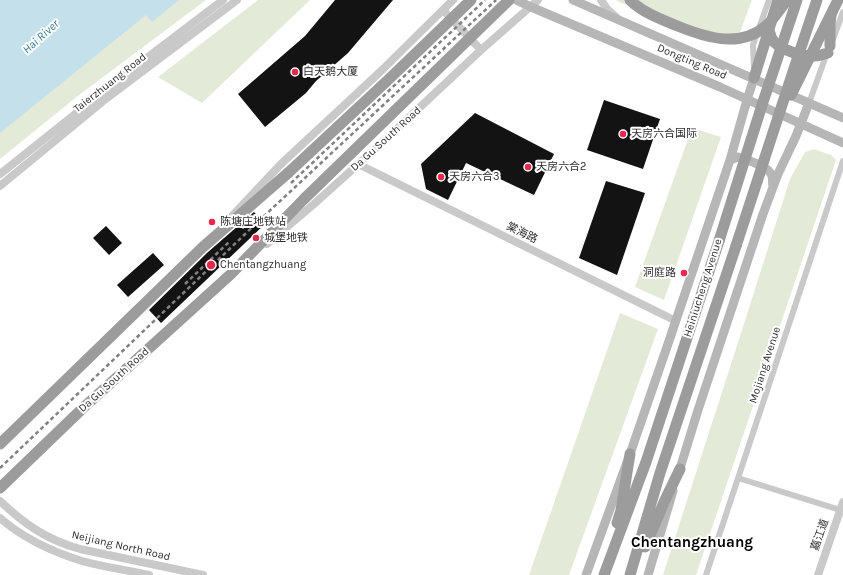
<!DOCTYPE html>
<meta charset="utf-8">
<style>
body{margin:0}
canvas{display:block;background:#fff}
</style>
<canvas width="843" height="575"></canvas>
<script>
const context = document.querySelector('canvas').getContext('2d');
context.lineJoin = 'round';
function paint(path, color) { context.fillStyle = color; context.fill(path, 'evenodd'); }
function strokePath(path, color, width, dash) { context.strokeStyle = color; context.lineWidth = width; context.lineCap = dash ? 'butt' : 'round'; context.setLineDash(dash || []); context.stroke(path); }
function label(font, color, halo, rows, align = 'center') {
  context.font = font + ' Karla,"Noto Sans SC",sans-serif'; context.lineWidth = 4; context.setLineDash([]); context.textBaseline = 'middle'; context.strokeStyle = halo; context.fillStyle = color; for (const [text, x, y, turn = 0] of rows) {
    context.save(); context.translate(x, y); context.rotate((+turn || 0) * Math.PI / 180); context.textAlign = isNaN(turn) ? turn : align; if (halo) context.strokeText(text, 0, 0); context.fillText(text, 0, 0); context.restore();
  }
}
paint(new Path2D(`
 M0 0H206L79 95 0 159Z
 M258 0H310L202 103 158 77Z
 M616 0H752L740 32 736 34H727L710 32 621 3Z
 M692 128 721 137 664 300 635 287Z
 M814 149 831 155 836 160 696 575H663L742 330 790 179 805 152Z
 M620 313 658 329 569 575H529Z`), '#e4ead8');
paint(new Path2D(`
 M0 0H179L152 22 146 15 0 133Z`), '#c3e0eb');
paint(new Path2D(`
 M335 0H393L348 53 316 81 306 93 265 127 238 94 305 36Z
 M604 100 660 119 643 169 587 150Z
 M475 113 554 154 534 195 466 163 448 200 426 189 421 164Z
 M606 181 645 193 617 275 579 258Z
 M254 212 265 224 161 323 149 310 208 252Z
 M106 226 122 243 109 255 93 238Z
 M153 253 164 265 128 297 117 285Z`), '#131313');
strokePath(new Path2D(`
 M833 39 843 12
 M754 70 753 45 769 0
 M809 103 827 53
 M738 478 843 511
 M706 575 843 161`), '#c9c9c9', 6);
strokePath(new Path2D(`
 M601 0 607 9 617 18
 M443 10 481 50
 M358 164 676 321
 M0 174 118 80 223 0
 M0 186 107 98 237 0
 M233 215 281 164 380 72 453 0
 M267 244 314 204 385 140 481 50 538 0
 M0 501C24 524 47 540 80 549L203 575
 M0 518C23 538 53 552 82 561 103 567 127 570 149 575
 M818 575 843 502`), '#c9c9c9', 8);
strokePath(new Path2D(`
 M516 0 531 7 720 87 843 143
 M573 0 843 118
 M730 160 738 157C747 160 769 166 772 176 773 179 772 183 773 186
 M678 475 698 410 763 214 778 174 796 136 809 103
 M586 575 630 454 669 341 730 160 747 100 754 78
 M648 575 673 491`), '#b6b6b6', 9);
strokePath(new Path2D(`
 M769 30C770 33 771 37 772 39 778 50 804 57 815 56 819 56 824 54 828 53
 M830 46V25L831 15
 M754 78 778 0
 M0 444 203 247 288 173
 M0 488 83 408 231 274 305 198
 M617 523 621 510 630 454
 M645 547 665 500 680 469
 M604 575 646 462 719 241
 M630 575 660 473 736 246`), '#9c9c9c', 11);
strokePath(new Path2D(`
 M291 183 485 0
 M185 284 230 241
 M0 468 263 217 496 0`), '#818181', 2.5, [4, 3]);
strokePath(new Path2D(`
 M630 0C642 12 660 19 675 25 704 37 739 49 766 26 774 19 780 9 787 0
 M791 95 838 0
 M288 173 388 80 471 0
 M305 198 509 0
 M719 241 763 102 797 0
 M736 246C763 164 789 82 817 0`), '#9c9c9c', 11);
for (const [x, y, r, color] of [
 [295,72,4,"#ea264c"],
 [623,134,4,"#ea264c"],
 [528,167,4,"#ea264c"],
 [441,177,4,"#ea264c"],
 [212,222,4,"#ea264c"],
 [256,238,4,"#ea264c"],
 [211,265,5,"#ea264c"],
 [684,273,4,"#ea264c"]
]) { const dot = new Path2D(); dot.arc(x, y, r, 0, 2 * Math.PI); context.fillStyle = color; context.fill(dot); strokePath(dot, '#fff', 1.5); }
label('11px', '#2c2c2c', '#fff', [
 ["Dongting Road",692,62,23],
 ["Taierzhuang Road",110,83,-38],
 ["Da Gu South Road",386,139,-42],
 ["棠海路",522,233,26],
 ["Heiniucheng Avenue",703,288,-72],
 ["Mojiang Avenue",765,365,-72],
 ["Da Gu South Road",114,380,-42],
 ["嘉江道",820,535,-71],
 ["Neijiang North Road",121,546,13]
]);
label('11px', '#2c2c2c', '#fff', [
 ["白天鹅大厦",303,72],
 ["天房六合国际",631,134],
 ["天房六合2",536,167],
 ["天房六合3",449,177],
 ["陈塘庄地铁站",220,222],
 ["城堡地铁",264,238],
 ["Chentangzhuang",220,265],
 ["洞庭路",676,273,"right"]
], 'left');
label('italic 12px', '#38788f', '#fff', [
 ["Hai River",41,37,-42]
]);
label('bold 15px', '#000', '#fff', [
 ["Chentangzhuang",692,543]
]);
</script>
